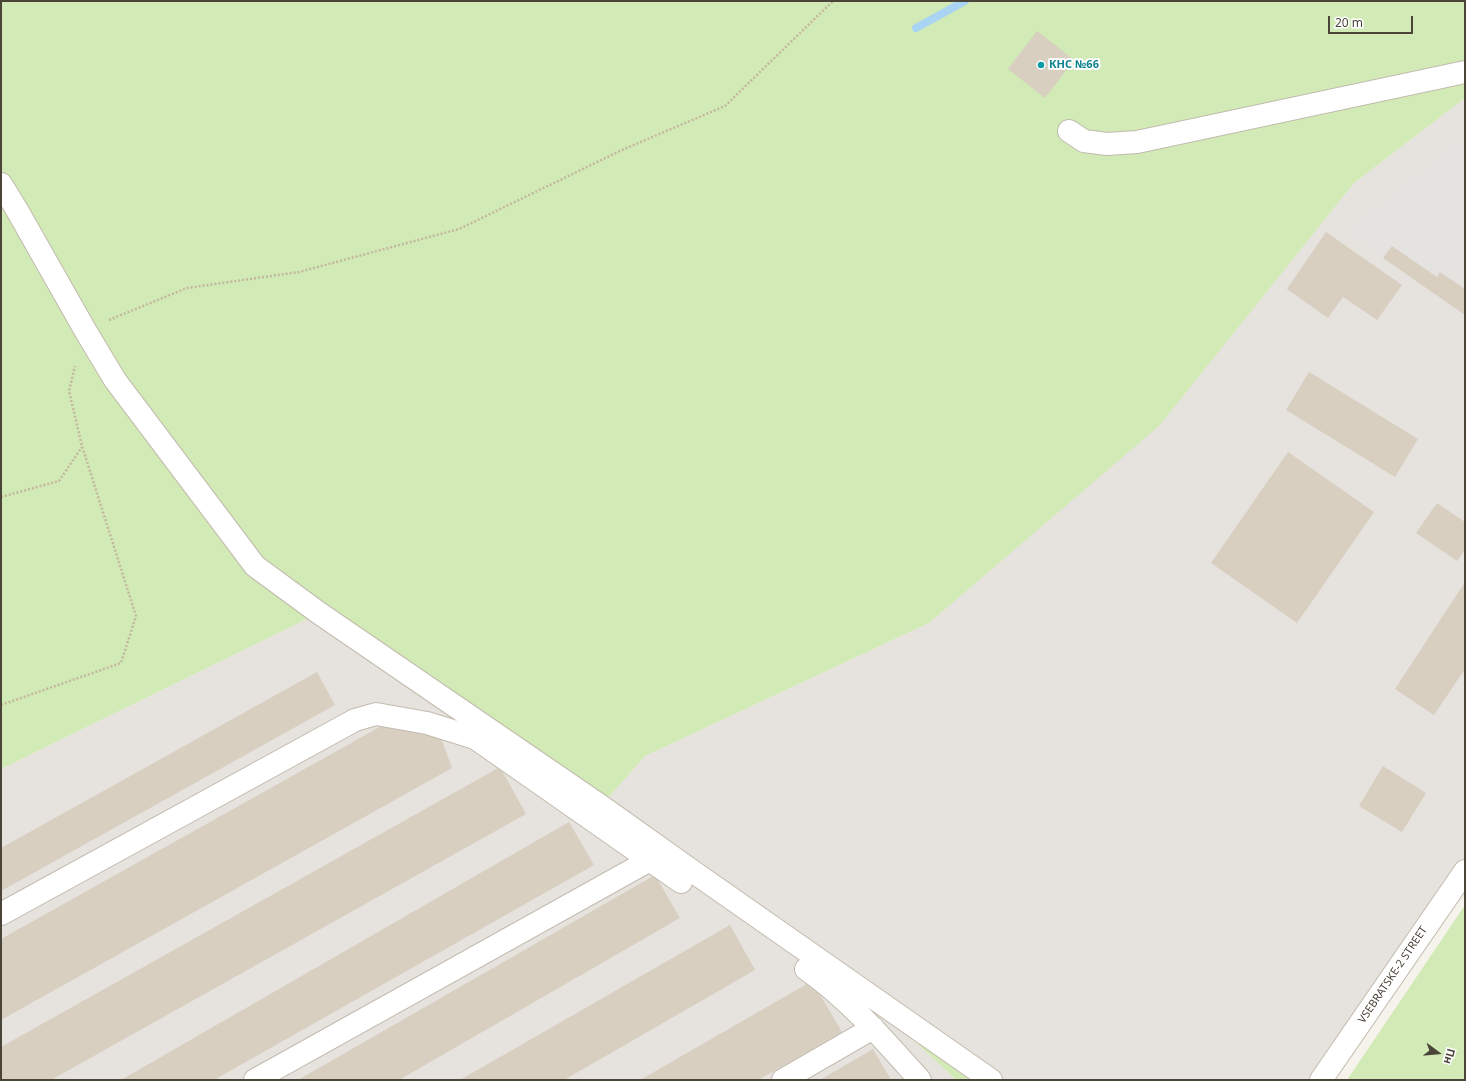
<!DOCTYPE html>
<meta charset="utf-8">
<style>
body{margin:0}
#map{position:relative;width:1466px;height:1081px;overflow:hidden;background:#f6f3ec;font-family:"Noto Sans",sans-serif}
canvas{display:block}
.frame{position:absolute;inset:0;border:2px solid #4b4439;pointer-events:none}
.north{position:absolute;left:1418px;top:1033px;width:40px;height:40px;-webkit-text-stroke:3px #fff;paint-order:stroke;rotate:106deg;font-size:11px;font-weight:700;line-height:16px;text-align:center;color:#4b4439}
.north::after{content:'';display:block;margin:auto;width:14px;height:18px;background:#4b4439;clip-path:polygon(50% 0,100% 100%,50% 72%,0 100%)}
.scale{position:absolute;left:1328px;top:16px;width:85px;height:18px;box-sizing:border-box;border:2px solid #4b4439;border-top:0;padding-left:5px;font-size:12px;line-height:14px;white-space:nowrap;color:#4b4439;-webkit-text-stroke:3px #fff;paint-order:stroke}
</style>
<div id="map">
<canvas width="1466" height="1081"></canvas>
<div class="frame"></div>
<div class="north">Пн</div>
<div class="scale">20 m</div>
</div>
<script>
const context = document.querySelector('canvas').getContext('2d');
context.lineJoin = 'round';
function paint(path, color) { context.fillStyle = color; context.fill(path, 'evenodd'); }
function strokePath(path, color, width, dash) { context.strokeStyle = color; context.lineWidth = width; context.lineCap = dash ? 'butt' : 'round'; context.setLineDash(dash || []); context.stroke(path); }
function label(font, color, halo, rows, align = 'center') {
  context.font = font + ' "Noto Sans",sans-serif'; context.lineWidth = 4; context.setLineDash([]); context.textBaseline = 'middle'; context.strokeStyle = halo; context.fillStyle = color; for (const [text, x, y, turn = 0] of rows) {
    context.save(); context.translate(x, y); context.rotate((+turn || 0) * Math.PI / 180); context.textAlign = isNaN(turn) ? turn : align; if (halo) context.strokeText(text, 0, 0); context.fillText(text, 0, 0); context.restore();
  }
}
paint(new Path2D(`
 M1465 98V871L1321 1080H991L858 988 956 1080H1V769L319 613 601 806 645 756 929 623 1159 425 1354 183Z`), '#e6e2dd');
paint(new Path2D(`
 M1 1H1465V98L1354 183 1159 426 929 623 645 756 601 806 319 613 1 769Z
 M1465 905V1080H1347Z
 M855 985 991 1080H956Z`), '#d2eab5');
paint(new Path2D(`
 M1465 134V315L1344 232Z`), '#e5e3e0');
strokePath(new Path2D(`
 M916 28 965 1`), '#a9d4f2', 8);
paint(new Path2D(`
 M1037 31 1074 60 1045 98 1008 69Z
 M1326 232 1402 285 1377 320 1343 297 1328 318 1287 289Z
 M1392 246 1437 277 1440 272 1465 289V315L1383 258Z
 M1309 372 1418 439 1395 477 1286 410Z
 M1288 452 1374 512 1297 623 1211 563Z
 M1437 503 1465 522V550L1457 561 1416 533Z
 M1465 582V669L1434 715 1395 689Z
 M317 672 335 705 1 891V848Z
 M385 724 440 735 452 768 1 1020V939Z
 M1383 766 1426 793 1402 832 1359 806Z
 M500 767 526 814 51 1080H1V1047Z
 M569 822 594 865 214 1080H121Z
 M655 875 680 918 399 1080H298Z
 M730 925 755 970 564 1080H460Z
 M812 981 842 1032 758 1080H640Z
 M873 1049 891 1080H820Z`), '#d8cfc1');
const minor = new Path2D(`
 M1069 131 1084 141 1107 144 1137 142 1465 72
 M1 184 17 210 85 330 115 380 255 566 319 613 601 806 695 873 991 1080
 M1 914 355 720 376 714 427 723 475 738 681 882
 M806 969C850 1000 884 1040 920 1080
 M255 1080 650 860
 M783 1080 873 1028
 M1321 1080 1465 871`);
strokePath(minor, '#c2bbae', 24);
strokePath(new Path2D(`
 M109 320 187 288 299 272 459 229 622 150 725 106 833 1
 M1 497 59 481 82 447
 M1 705 121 663 136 616 82 446 69 391 75 366`), '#c4b79f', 2.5, [2, 2]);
strokePath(minor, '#fff', 22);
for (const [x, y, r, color] of [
 [1041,65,4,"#0f9aa8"]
]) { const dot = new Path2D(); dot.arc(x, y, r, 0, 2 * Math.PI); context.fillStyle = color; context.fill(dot); strokePath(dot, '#fff', 1.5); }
label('bold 11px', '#0d838f', '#fff', [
 ["КНС №66",1049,65]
], 'left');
label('11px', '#4b4439', '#fff', [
 ["VSEBRATSKE-2 STREET",1393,975,-56]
]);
</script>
